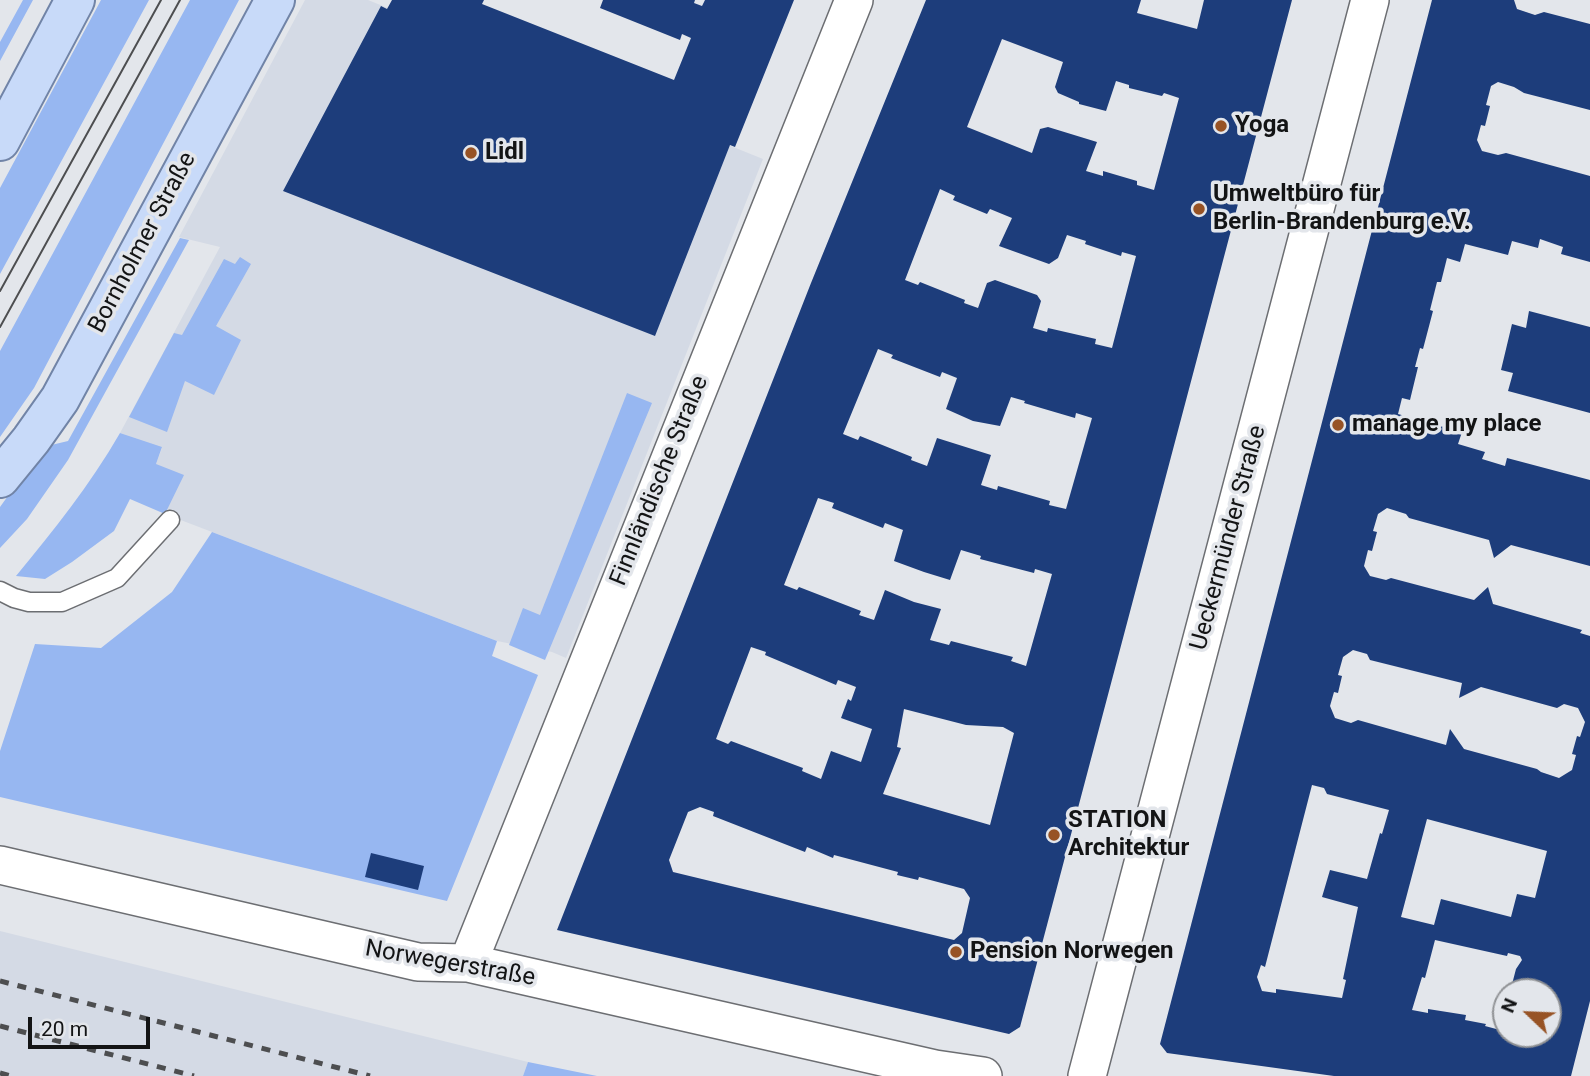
<!DOCTYPE html>
<meta charset="utf-8">
<style>
body{margin:0}
#map{position:relative;width:1590px;height:1076px;overflow:hidden;background:#e3e6eb;font-family:Roboto,sans-serif}
canvas{display:block}
.north{position:absolute;left:1492px;top:978px;width:70px;height:70px;box-sizing:border-box;background:#e3e6eb;border:2px solid #909295;border-radius:50%;rotate:293deg;font-size:19px;font-weight:700;line-height:28px;text-align:center;color:#131415}
.north::after{content:'';display:block;margin:auto;width:24px;height:32px;background:#975325;clip-path:polygon(50% 0,100% 100%,50% 72%,0 100%)}
.scale{position:absolute;left:28px;top:1017px;width:122px;height:32px;box-sizing:border-box;border:4px solid #131415;border-top:0;padding-left:9px;font-size:21px;line-height:24px;white-space:nowrap;color:#131415;-webkit-text-stroke:5px #e3e6eb;paint-order:stroke}
</style>
<div id="map">
<canvas width="1590" height="1076"></canvas>
<div class="north">N</div>
<div class="scale">20 m</div>
</div>
<script>
const context = document.querySelector('canvas').getContext('2d');
context.lineJoin = 'round';
function paint(path, color) { context.fillStyle = color; context.fill(path, 'evenodd'); }
function strokePath(path, color, width, dash) { context.strokeStyle = color; context.lineWidth = width; context.lineCap = dash ? 'butt' : 'round'; context.setLineDash(dash || []); context.stroke(path); }
function label(font, color, halo, rows, align = 'center') {
  context.font = font + ' Roboto,sans-serif'; context.lineWidth = 7; context.setLineDash([]); context.textBaseline = 'middle'; context.strokeStyle = halo; context.fillStyle = color; for (const [text, x, y, turn = 0] of rows) {
    context.save(); context.translate(x, y); context.rotate((+turn || 0) * Math.PI / 180); context.textAlign = isNaN(turn) ? turn : align; if (halo) context.strokeText(text, 0, 0); context.fillText(text, 0, 0); context.restore();
  }
}
paint(new Path2D(`
 M305 0H368L763 159 566 658 552 652 497 641 165 514 156 464 162 448 120 433 220 247 179 237Z
 M0 931 528 1062 523 1076H0Z`), '#d4dae5');
paint(new Path2D(`
 M23 0H33L0 61V42Z
 M101 0H149L0 274V188Z
 M190 0H239L34 388 0 437V351Z
 M180 238 189 240 68 460 27 519 0 548V507L43 447 68 441Z
 M240 257 251 264 216 326 241 340 214 395 185 381 167 432 129 417 174 333 182 335 224 259 235 264Z
 M627 393 652 403 545 660 509 645 523 608 540 615Z
 M120 433 162 447 156 464 184 475 165 514 130 499 114 531 72 562 45 579 16 576C54 530 90 485 120 433Z
 M212 532 497 641 492 656 538 675 447 901 0 797V751L35 644 101 648 172 592Z
 M528 1062 597 1076H523Z`), '#97b7f1');
paint(new Path2D(`
 M392 0H484L482 4 674 80 691 38 682 34 680 40 600 8 603 0H695L694 3 702 6 705 0H794L735 147 730 145 655 336 283 191 381 6 387 9Z
 M926 0H1141L1137 13 1197 29 1204 0H1292L1020 1027 1009 1034 557 930 811 283ZM1002 39 1063 62 1055 87 1058 93 1079 102V104L1106 111 1116 81 1129 85V88L1162 96 1164 93 1179 98 1154 190 1137 185V181L1103 171V176L1086 171 1097 142 1048 127 1040 129 1032 153 967 127ZM940 189 955 196 953 200 987 214 990 209 1012 218 999 246 1049 264 1058 258 1067 235 1086 241 1085 244 1121 256 1122 252 1136 256 1112 348 1095 344 1096 339 1048 328 1047 332 1033 328 1041 301 1037 295 995 280 987 283 978 308 964 303 965 300 920 282 918 285 905 280ZM878 349 893 355 891 358 940 377 942 372 957 378 946 409 973 421 1000 426 1011 397 1025 401 1024 403 1075 418 1076 413 1092 418 1066 509 1049 505 1050 501 998 486 997 490 981 485 991 455 937 438 927 466 911 460 912 457 860 436 858 440 843 434ZM818 498 834 503 832 508 883 528 885 523 903 530 894 561 924 572 950 580 961 550 981 556 980 559 1034 573 1035 569 1052 574 1026 666 1011 661 1013 657 951 641 949 645 930 640 941 609 914 602 885 590 874 620 859 615 861 611 799 587 797 590 784 585ZM751 647 766 652 765 655 836 685 838 680 856 687 851 701 848 699 841 718 872 729 861 762 831 751 821 779 802 771 803 768 731 741 728 744 716 739ZM904 709 966 725 1003 727 1014 733 990 825 883 794 901 748 897 747ZM700 807 714 812 713 816 805 852 807 847 833 858 834 855 898 872 897 875 918 880 919 877 964 889 970 898 962 933 954 940 673 872 669 860 688 812Z
 M1432 0H1514L1517 9 1535 15 1544 12 1590 24V110L1524 93 1514 87 1498 82 1491 86 1486 105 1490 106 1485 126 1481 125 1477 140 1482 151 1498 155 1506 153 1590 176V262L1561 254 1563 247 1540 239 1538 248 1512 241 1508 255 1465 244 1460 262 1447 258 1441 282H1437L1430 310 1433 311 1423 349 1420 348 1415 367H1418L1410 400 1402 398 1398 414 1462 432 1458 444 1485 452 1482 459 1505 466 1507 458 1590 480V566L1511 545 1494 558 1489 540 1409 518 1406 514 1387 508 1378 514 1373 531 1377 532 1372 551 1368 550 1364 566 1370 576 1386 580 1391 578 1474 600 1488 587 1493 604 1582 630 1580 633 1590 636V1001L1571 1076H1334L1167 1053 1160 1044ZM1353 650 1367 654 1370 660 1462 683 1459 698 1481 687 1557 708 1564 704 1578 708 1585 722 1580 737 1577 736 1572 754 1576 755 1572 770 1559 778 1541 772 1537 769 1464 749 1450 729 1446 745 1358 720 1351 723 1335 718 1330 706 1334 692 1338 693 1342 676 1338 675 1343 657ZM1312 785 1324 788 1327 794 1389 810 1382 834 1380 833 1367 879 1330 870 1322 897 1358 907 1343 979 1346 980 1342 998 1276 989V993L1262 991 1257 977 1261 965 1265 967ZM1427 819 1547 851 1535 898 1517 894 1511 917 1441 899 1434 925 1401 917ZM1435 940 1507 956 1508 953 1520 956 1522 960 1516 969 1510 992H1548V1034H1506V1011L1500 1030 1485 1026 1486 1024 1465 1020 1466 1015 1428 1009V1013L1412 1010 1422 977 1425 978Z
 M1529 311 1590 327V413L1508 391 1513 373 1501 370 1512 324 1526 328Z
 M371 853 424 866 418 890 365 877Z`), '#1d3d7b');
const service = new Path2D(`
 M0 591 14 598 29 602H62L117 578 170 520`);
const minor = new Path2D(`
 M0 865 418 962 468 963 935 1069 983 1076
 M468 963 854 0
 M1087 1076 1370 0`);
const primary = new Path2D(`
 M0 141 75 0
 M0 478 31 440 60 399 275 0`);
strokePath(service, '#6c6e72', 21);
strokePath(minor, '#6c6e72', 40);
strokePath(primary, '#7184a7', 42);
strokePath(service, '#fff', 18);
strokePath(minor, '#fff', 37);
strokePath(primary, '#c8daf9', 38);
strokePath(new Path2D(`
 M0 291 161 0
 M0 327 180 0`), '#4d4e50', 2);
strokePath(new Path2D(`
 M0 981 370 1076
 M0 1026 194 1076
 M0 1073 11 1076`), '#4d4e50', 5, [9, 9]);
for (const [x, y, r, color] of [
 [1221,126,7,"#975325"],
 [471,153,7,"#975325"],
 [1199,209,7,"#975325"],
 [1338,425,7,"#975325"],
 [1054,835,7,"#975325"],
 [956,952,7,"#975325"]
]) { const dot = new Path2D(); dot.arc(x, y, r, 0, 2 * Math.PI); context.fillStyle = color; context.fill(dot); strokePath(dot, '#e3e6eb', 2.5); }
label('bold 24px', '#131415', '#e3e6eb', [
 ["Yoga",1235,126],
 ["Lidl",485,153],
 ["Umweltbüro für",1213,195],
 ["Berlin-Brandenburg e.V.",1213,223],
 ["manage my place",1352,425],
 ["STATION",1068,821],
 ["Architektur",1068,849],
 ["Pension Norwegen",970,952]
], 'left');
label('24px', '#131415', '#e3e6eb', [
 ["Bornholmer Straße",143,243,-62],
 ["Finnländische Straße",660,481,-68],
 ["Ueckermünder Straße",1229,538,-75],
 ["Norwegerstraße",450,964,10]
]);
</script>
